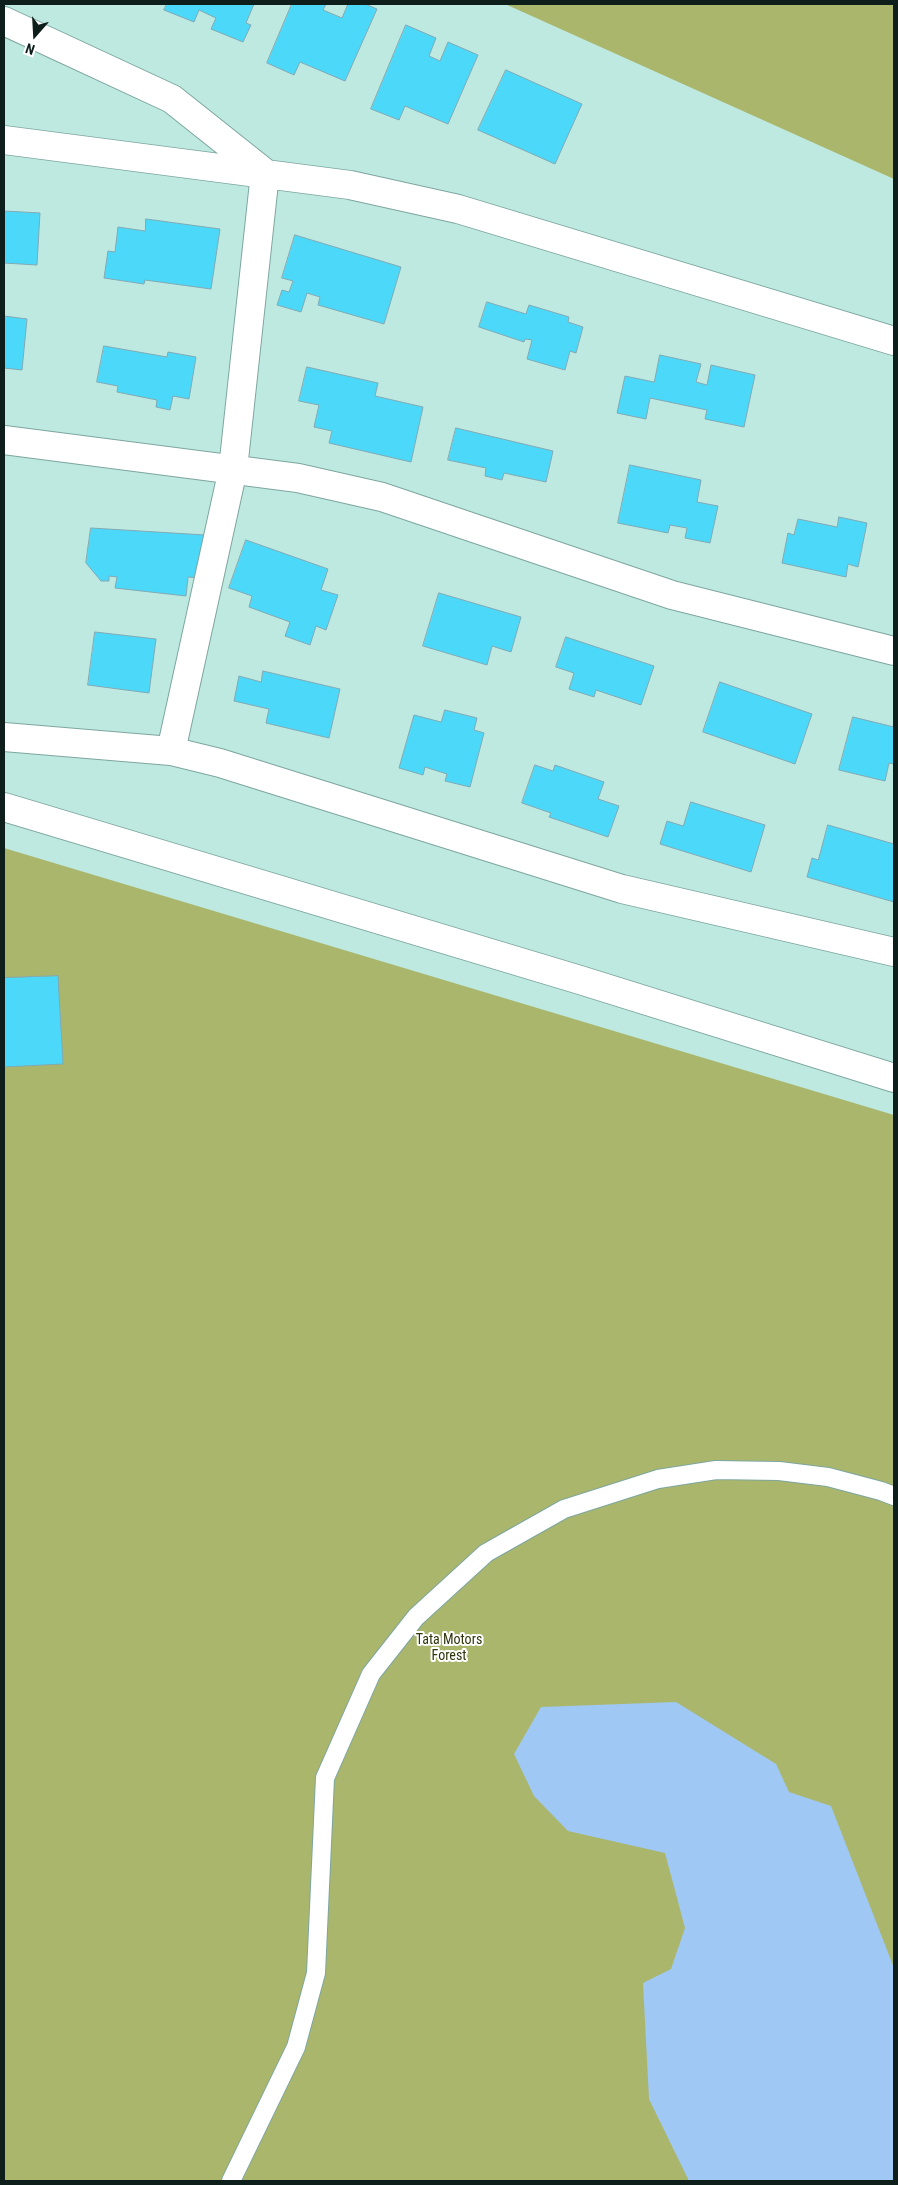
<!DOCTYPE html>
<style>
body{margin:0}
#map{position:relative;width:898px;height:2185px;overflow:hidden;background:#bee9e1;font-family:"Roboto Condensed",sans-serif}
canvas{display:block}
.frame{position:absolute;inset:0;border:5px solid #0e1e1b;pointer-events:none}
.north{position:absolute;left:10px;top:10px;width:50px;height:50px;-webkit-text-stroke:4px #fff;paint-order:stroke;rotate:199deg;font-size:14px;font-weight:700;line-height:20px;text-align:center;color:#0e1e1b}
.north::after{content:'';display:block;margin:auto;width:18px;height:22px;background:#0e1e1b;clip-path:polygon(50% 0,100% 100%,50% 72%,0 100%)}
</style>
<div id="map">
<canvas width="898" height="2185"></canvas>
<div class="frame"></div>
<div class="north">N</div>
</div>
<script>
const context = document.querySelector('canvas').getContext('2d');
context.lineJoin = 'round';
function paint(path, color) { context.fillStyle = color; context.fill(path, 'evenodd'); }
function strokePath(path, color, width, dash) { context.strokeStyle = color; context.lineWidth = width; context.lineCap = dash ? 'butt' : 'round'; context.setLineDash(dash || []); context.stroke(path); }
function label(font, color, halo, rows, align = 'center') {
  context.font = font + ' "Roboto Condensed",sans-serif'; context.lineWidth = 4; context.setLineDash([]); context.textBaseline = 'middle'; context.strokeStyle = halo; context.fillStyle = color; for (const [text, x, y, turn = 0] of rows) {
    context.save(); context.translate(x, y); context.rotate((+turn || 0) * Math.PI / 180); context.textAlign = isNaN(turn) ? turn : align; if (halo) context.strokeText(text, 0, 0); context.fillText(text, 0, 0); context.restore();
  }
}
paint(new Path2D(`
 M505 4H894V179Z
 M4 848 894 1115V2181H4Z`), '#abb66d');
paint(new Path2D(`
 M676 1702 776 1764 789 1792 831 1806 894 1968V2181H689L649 2099 643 1983 671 1969 685 1928 665 1853 568 1831 534 1796 514 1754 541 1707Z`), '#9fc9f4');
const building = new Path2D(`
 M167 4H254L246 23 251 25 243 42 211 29 216 18 199 10 194 22 164 10Z
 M292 4H326L323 10 342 18 348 4H365L377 9 345 81 300 62 294 75 267 63Z
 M406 25 436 38 429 56 440 61 448 42 478 55 448 124 405 106 399 120 371 109Z
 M506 70 582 104 555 164 478 130Z
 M4 211 40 213 37 265 4 263Z
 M146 219 220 229 211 289 145 280 144 284 104 278 108 251 115 252 118 227 145 231Z
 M295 235 401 267 384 324 318 305 320 297 307 293 301 312 277 305 282 290 289 292 293 281 282 278Z
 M487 302 526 314 529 305 569 317 568 322 583 327 576 353 570 351 565 370 527 359 532 340 525 339 524 342 479 327Z
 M4 316 27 319 22 370 4 368Z
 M104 346 167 357 168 352 196 357 189 399 173 396 170 410 156 407 157 400 117 392 118 386 97 382Z
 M660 355 701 364 696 382 707 385 711 365 755 375 744 427 705 419 707 410 650 398 646 419 617 413 625 376 654 382Z
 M307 367 378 383 375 396 423 407 411 462 329 443 332 431 314 427 319 405 299 401Z
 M456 428 553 451 546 482 504 473 502 480 485 476 486 468 448 460Z
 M630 465 701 480 697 502 718 506 710 543 685 538 687 528 670 525 668 533 618 523Z
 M839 517 867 523 858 567 848 564 846 577 782 563 788 533 794 535 798 519 837 527Z
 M91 528 205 535 201 578 188 577 186 596 115 588 117 577 109 576V581H101L86 563Z
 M246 540 328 569 321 590 338 595 326 630 316 626 310 645 285 636 290 622 249 607 252 596 229 588Z
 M439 593 521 617 511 652 492 646 487 665 423 646Z
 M95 632 156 639 149 693 88 685Z
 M566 637 654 666 641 705 596 690 594 697 569 689 574 673 556 667Z
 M263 671 340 689 329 738 266 723 269 709 234 701 239 676 261 682Z
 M720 682 812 714 795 764 703 732Z
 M445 710 477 718 474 730 484 733 470 787 445 781 447 774 425 767 423 775 399 768 414 715 441 722Z
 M853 717 894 727V764L889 763 885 781 839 770Z
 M535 765 553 771 555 765 604 782 598 799 619 806 608 837 549 817 551 813 522 803Z
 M691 802 765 825 751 872 660 844 667 821 683 826Z
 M828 825 894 844V902L807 877 812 858 818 860Z
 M58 976 63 1064 4 1067V978Z`);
paint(building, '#4cd9f9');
strokePath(building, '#81a9b4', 1);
const service = new Path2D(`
 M231 2181 296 2047 316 1973 325 1778 371 1674 416 1617 486 1553 564 1509 658 1479 716 1470 779 1471 828 1477 881 1491 894 1496`);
const minor = new Path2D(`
 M4 21 172 99 265 173 233 469 171 751
 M4 140 350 185 458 209 894 341
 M4 440 298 478 382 497 672 595 894 651
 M4 737 171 751 220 763 622 889 894 952
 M4 807 580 980 894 1078`);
strokePath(service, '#7da69f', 20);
strokePath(minor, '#7da69f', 30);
strokePath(service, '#fff', 18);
strokePath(minor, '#fff', 28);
label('14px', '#30350a', '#fff', [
 ["Tata Motors",449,1640],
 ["Forest",449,1656]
]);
</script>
